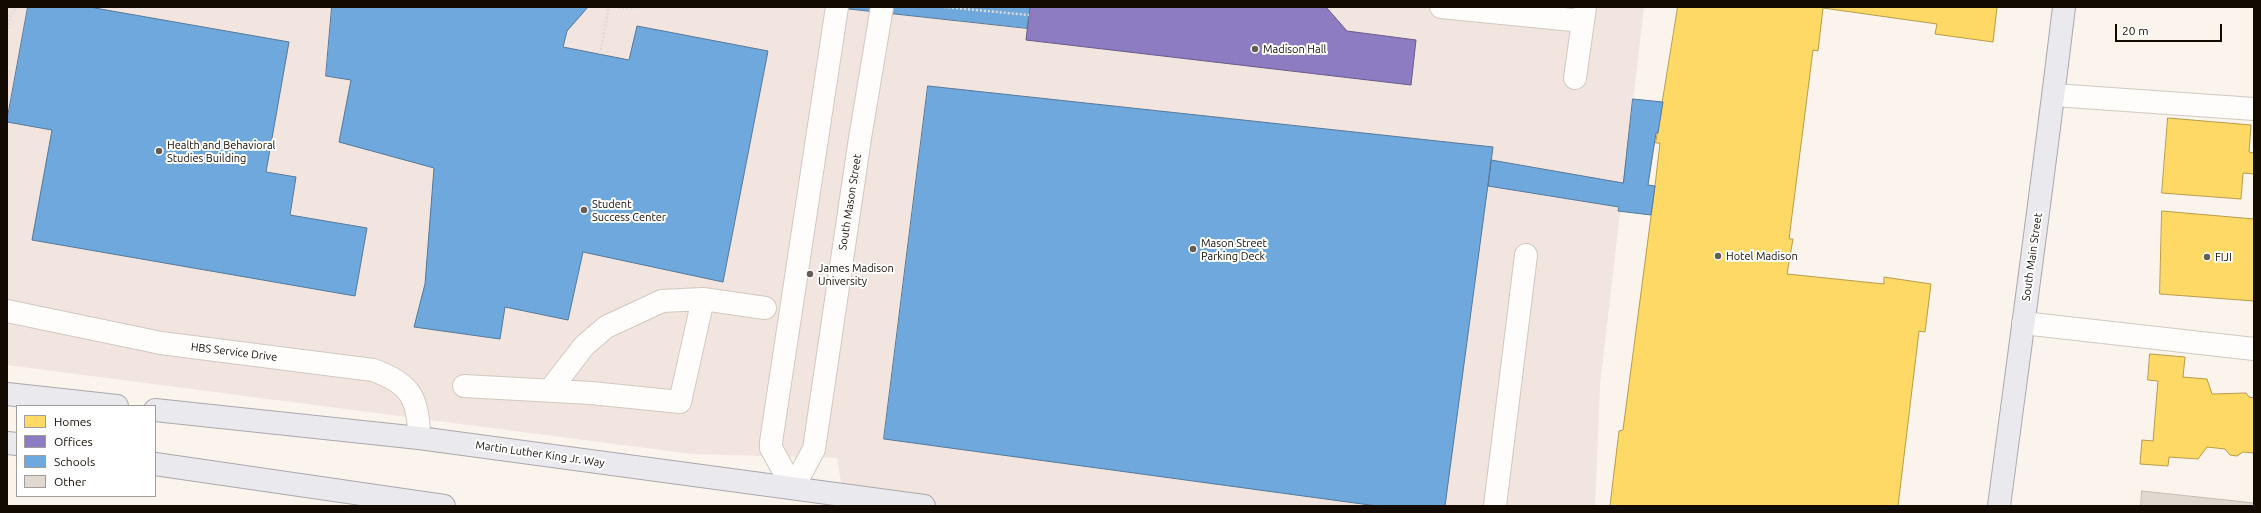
<!DOCTYPE html>
<style>
body{margin:0}
#map{position:relative;width:2261px;height:513px;overflow:hidden;background:#faf4ed;font-family:Ubuntu,sans-serif}
canvas{display:block}
.frame{position:absolute;inset:0;border:8px solid #130b02;pointer-events:none}
.legend{position:absolute;left:16px;top:405px;width:140px;height:92px;box-sizing:border-box;background:#fff;border:1px solid #a19d9a;margin:0;padding:5px 7px;list-style:none;font-size:12px;color:#130b02}
.legend li{display:flex;align-items:center;gap:8px;height:20px}
.legend b{width:20px;border:1px solid #a19d9a}
.scale{position:absolute;left:2115px;top:24px;width:107px;height:18px;box-sizing:border-box;border:2px solid #130b02;border-top:0;padding-left:5px;font-size:12px;line-height:14px;white-space:nowrap;color:#130b02;-webkit-text-stroke:3px #fff;paint-order:stroke}
</style>
<div id="map">
<canvas width="2261" height="513"></canvas>
<div class="frame"></div>
<ul class="legend">
<li><b style="height:11px;background:#ffd966"></b>Homes</li>
<li><b style="height:11px;background:#8e7cc3"></b>Offices</li>
<li><b style="height:11px;background:#6fa8dc"></b>Schools</li>
<li><b style="height:11px;background:#e1d8cf"></b>Other</li>
</ul>
<div class="scale">20 m</div>
</div>
<script>
const context = document.querySelector('canvas').getContext('2d');
context.lineJoin = 'round';
function paint(path, color) { context.fillStyle = color; context.fill(path, 'evenodd'); }
function strokePath(path, color, width, dash) { context.strokeStyle = color; context.lineWidth = width; context.lineCap = dash ? 'butt' : 'round'; context.setLineDash(dash || []); context.stroke(path); }
function label(font, color, halo, rows, align = 'center') {
  context.font = font + ' Ubuntu,sans-serif'; context.lineWidth = 4; context.setLineDash([]); context.textBaseline = 'middle'; context.strokeStyle = halo; context.fillStyle = color; for (const [text, x, y, turn = 0] of rows) {
    context.save(); context.translate(x, y); context.rotate((+turn || 0) * Math.PI / 180); context.textAlign = isNaN(turn) ? turn : align; if (halo) context.strokeText(text, 0, 0); context.fillText(text, 0, 0); context.restore();
  }
}
paint(new Path2D(`
 M7 7H1644L1600 385 1595 506H944L853 497 841 482 837 458 692 454 7 365Z`), '#f2e4de');
const homes = new Path2D(`
 M1678 7H1997L1993 42 1935 34 1937 24 1823 8 1818 51 1813 50 1789 239H1793L1787 274 1884 284V277L1931 284 1925 332 1919 331 1898 506H1610L1619 431 1623 430 1655 186 1660 143H1656Z
 M2168 118 2251 125 2249 152 2254 153V174L2243 173 2241 199 2162 193Z
 M2162 211 2254 219V301L2160 294Z
 M2150 354 2185 357 2183 377 2207 379 2212 394 2246 393 2249 397 2254 398V453L2243 452 2237 456 2230 455 2225 449 2207 447 2198 459 2169 457 2168 466 2140 464 2142 440 2153 441 2158 381 2148 380Z`);
paint(homes, '#ffd966');
strokePath(homes, '#b89b48', 1);
const offices = new Path2D(`
 M1326 7 1347 31 1416 40 1411 85 1026 40 1030 7Z`);
paint(offices, '#8e7cc3');
strokePath(offices, '#695a89', 1);
const schools = new Path2D(`
 M28 7H89L289 42 266 172 296 177 290 215 367 228 355 296 32 240 52 130 7 122Z
 M332 7H588L567 31 563 47 629 60 637 26 768 51 723 282 583 252 568 320 505 307 500 339 414 327 425 284 434 168 339 142 351 80 326 76Z
 M831 7H1025L1030 8 1027 28Z
 M928 86 1493 147 1445 506H1377L884 439Z
 M1633 99 1663 102 1658 133H1656L1648 185 1655 186 1651 215 1618 211 1619 207 1488 186 1491 160 1623 183Z`);
paint(schools, '#6fa8dc');
strokePath(schools, '#53799b', 1);
const building = new Path2D(`
 M2142 491 2254 503V506H2141Z`);
paint(building, '#e1d8cf');
strokePath(building, '#c5bdb5', 1);
const minor = new Path2D(`
 M1441 7 1583 21
 M1575 78 1585 7
 M2054 95 2254 109
 M7 311 161 343 373 370C410 383 419 398 419 438
 M2023 323 2254 349
 M464 386 591 393 680 402 703 299
 M550 390 584 346 606 327 662 301 703 299 765 308
 M793 488 814 449 860 138 882 7
 M793 488 771 448V442L837 7
 M1495 506 1526 255`);
const major = new Path2D(`
 M7 394 117 406
 M155 410 419 438 924 506
 M7 443 17 444
 M155 464 444 506
 M1999 506C2021 340 2044 174 2064 7`);
strokePath(minor, '#d0c9c0', 24);
strokePath(major, '#aaa8ad', 24);
strokePath(new Path2D(`
 M614 7 629 9 638 7
 M944 7 1029 15
 M7 33 10 16 18 7
 M600 54 609 7`), '#dedcda', 2.5, [2, 2]);
strokePath(minor, '#fefdfc', 22);
strokePath(major, '#eae9ee', 22);
for (const [x, y, r, color] of [
 [1255,49,4,"#645d54"],
 [159,151,4,"#645d54"],
 [584,210,4,"#645d54"],
 [1193,249,4,"#645d54"],
 [1718,256,4,"#645d54"],
 [2207,257,4,"#645d54"],
 [810,274,4,"#645d54"]
]) { const dot = new Path2D(); dot.arc(x, y, r, 0, 2 * Math.PI); context.fillStyle = color; context.fill(dot); strokePath(dot, '#fff', 1.5); }
label('11px', '#130b02', '#fff', [
 ["Madison Hall",1263,49],
 ["Health and Behavioral",167,145],
 ["Studies Building",167,158],
 ["Student",592,204],
 ["Success Center",592,217],
 ["Mason Street",1201,243],
 ["Parking Deck",1201,256],
 ["Hotel Madison",1726,256],
 ["FIJI",2215,257],
 ["James Madison",818,268],
 ["University",818,281]
], 'left');
label('11px', '#130b02', '#fff', [
 ["South Mason Street",850,202,-81],
 ["South Main Street",2032,257,-82],
 ["HBS Service Drive",234,352,7],
 ["Martin Luther King Jr. Way",540,454,8]
]);
</script>
